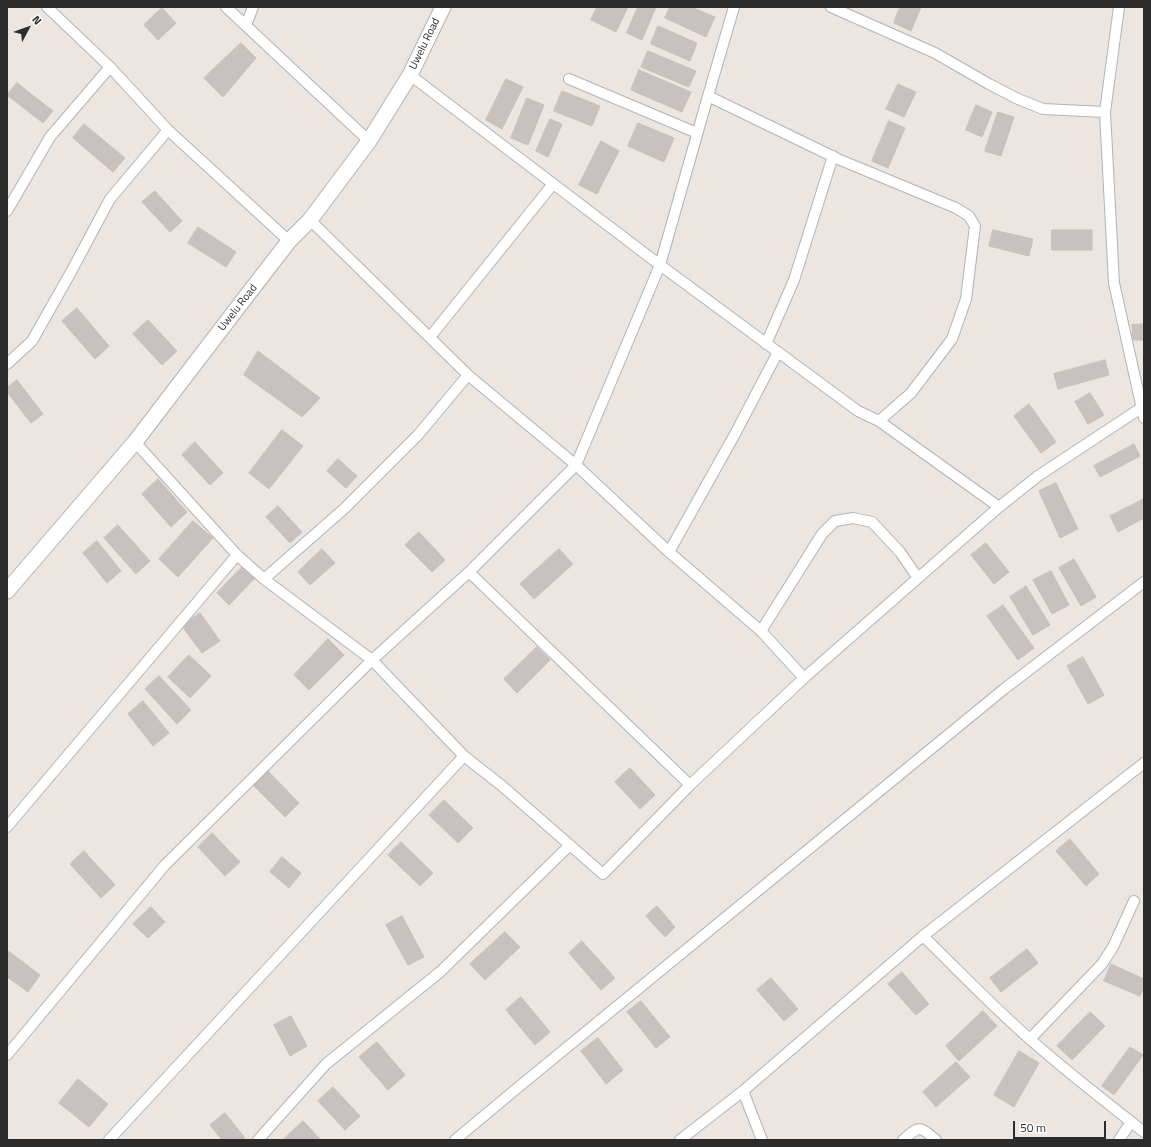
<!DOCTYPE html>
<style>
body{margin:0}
#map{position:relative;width:1151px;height:1147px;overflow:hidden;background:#ece5e0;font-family:"Titillium Web",sans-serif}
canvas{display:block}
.frame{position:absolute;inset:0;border:8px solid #2c2c2c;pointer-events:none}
.north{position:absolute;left:8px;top:8px;width:40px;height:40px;-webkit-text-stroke:3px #fff;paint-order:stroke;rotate:49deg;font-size:11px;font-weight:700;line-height:16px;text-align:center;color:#2c2c2c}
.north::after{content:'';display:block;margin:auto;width:14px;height:18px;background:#2c2c2c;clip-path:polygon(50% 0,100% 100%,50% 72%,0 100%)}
.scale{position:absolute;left:1013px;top:1121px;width:93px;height:18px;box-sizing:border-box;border:2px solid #2c2c2c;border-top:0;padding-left:5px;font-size:12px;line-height:14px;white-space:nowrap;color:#2c2c2c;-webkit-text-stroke:3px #fff;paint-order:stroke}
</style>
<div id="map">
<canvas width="1151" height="1147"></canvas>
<div class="frame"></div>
<div class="north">N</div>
<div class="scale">50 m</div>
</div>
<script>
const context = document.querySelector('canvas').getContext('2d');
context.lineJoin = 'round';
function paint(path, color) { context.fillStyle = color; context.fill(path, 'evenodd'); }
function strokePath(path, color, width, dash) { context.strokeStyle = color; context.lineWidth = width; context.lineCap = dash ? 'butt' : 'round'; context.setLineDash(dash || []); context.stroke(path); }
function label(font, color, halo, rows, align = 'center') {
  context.font = font + ' "Titillium Web",sans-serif'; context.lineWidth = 3.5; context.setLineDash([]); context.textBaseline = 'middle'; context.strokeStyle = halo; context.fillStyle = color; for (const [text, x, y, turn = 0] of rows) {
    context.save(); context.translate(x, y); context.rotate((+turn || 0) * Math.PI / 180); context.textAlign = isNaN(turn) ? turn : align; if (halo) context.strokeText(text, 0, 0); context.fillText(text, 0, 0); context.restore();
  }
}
const building = new Path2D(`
 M597 7H628L616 32 591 20Z
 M638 7H656L642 40 627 33Z
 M670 7H691L715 17 706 37 665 18Z
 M900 7H921L911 31 894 23Z
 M162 8 176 23 158 40 144 25Z
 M658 26 697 43 690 61 651 44Z
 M241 43 256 58 223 97 204 78Z
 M648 51 696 71 689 87 641 67Z
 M639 70 691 92 682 112 631 90Z
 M506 79 523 87 502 129 486 120Z
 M17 83 53 111 43 123 7 95Z
 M898 84 916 92 904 117 886 109Z
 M562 91 600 106 592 126 554 111Z
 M527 98 544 105 528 145 511 138Z
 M976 105 992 112 982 137 966 130Z
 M998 112 1014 117 1001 156 985 151Z
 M550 119 562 124 548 157 536 151Z
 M889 121 905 128 888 168 872 161Z
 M638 123 674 138 664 162 628 146Z
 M84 124 125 158 113 172 73 138Z
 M601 141 619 151 597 194 579 185Z
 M155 191 182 221 170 232 142 202Z
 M198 227 236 252 226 267 188 243Z
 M993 230 1033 239 1029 256 989 246Z
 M1052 230H1092V250H1052Z
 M77 308 109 346 95 359 62 321Z
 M148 320 177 351 162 365 133 334Z
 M1144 324V340H1133L1132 325Z
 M258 351 320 398 302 417 244 375Z
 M1105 360 1109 375 1058 389 1054 374Z
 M17 380 43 414 31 423 7 392V388Z
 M1090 393 1104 415 1088 424 1075 402Z
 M1029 404 1056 442 1041 453 1014 416Z
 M282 430 303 446 269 489 249 473Z
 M195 442 223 473 210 485 182 455Z
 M1134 444 1140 456 1100 477 1094 466Z
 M338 459 357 476 346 488 327 471Z
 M158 479 187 512 171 527 142 494Z
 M1056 483 1078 529 1060 538 1039 491Z
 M1144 499V518L1118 532 1110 516Z
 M278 506 302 532 290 543 266 517Z
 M193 521 213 538 178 577 159 559Z
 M118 525 150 561 136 574 104 538Z
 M419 532 445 560 432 572 405 545Z
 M97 541 121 571 107 583 83 553Z
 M986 543 1009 572 994 584 971 555Z
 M322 549 335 563 310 585 298 572Z
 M559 549 573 564 534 599 520 584Z
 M1074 559 1096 597 1081 606 1059 568Z
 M243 566 255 578 229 605 217 593Z
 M1051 571 1069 605 1052 614 1033 580Z
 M1026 586 1050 625 1033 635 1010 597Z
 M1003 605 1034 648 1018 660 987 616Z
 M200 613 220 641 202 653 182 626Z
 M328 639 344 655 309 690 294 675Z
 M537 647 550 660 517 693 504 679Z
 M189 655 211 676 190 698 168 677Z
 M1083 657 1104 695 1088 704 1067 666Z
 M159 676 191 710 177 724 145 689Z
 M143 701 169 733 153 746 128 714Z
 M630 768 655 795 640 809 615 782Z
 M268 771 299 803 285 817 253 785Z
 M444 800 473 828 458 843 429 815Z
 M212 833 240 862 225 876 198 847Z
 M1070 839 1099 874 1086 886 1056 851Z
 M401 842 433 873 420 886 388 855Z
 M84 851 115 885 101 898 70 864Z
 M282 857 301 873 289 888 270 872Z
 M657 906 675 927 665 937 646 916Z
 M151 907 165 922 148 938 133 924Z
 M402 916 424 957 408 965 386 925Z
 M505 932 520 947 485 980 470 964Z
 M582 941 615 978 601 990 569 953Z
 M1027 949 1038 963 1001 992 990 978Z
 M7 950 40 975 28 992 7 977Z
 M1111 964 1144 979V987L1140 996 1104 981Z
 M902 972 929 1004 916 1015 888 984Z
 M771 978 798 1009 784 1021 757 990Z
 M521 997 550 1032 535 1045 506 1010Z
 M641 1001 670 1037 656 1048 627 1012Z
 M983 1011 997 1026 959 1061 946 1046Z
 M1090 1012 1105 1026 1072 1060 1057 1046Z
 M291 1016 307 1046 290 1056 274 1025Z
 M598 1038 623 1070 606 1084 581 1051Z
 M377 1042 405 1075 388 1090 359 1057Z
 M1130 1047 1143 1055 1114 1095 1102 1086Z
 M1019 1051 1039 1063 1014 1107 994 1095Z
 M956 1062 970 1077 936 1107 923 1092Z
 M78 1079 108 1104 89 1127 59 1103Z
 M333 1087 360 1116 345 1130 318 1101Z
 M225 1113 245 1138 242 1140H222L210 1125Z
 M303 1121 320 1139 319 1140H283Z`);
paint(building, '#c7c2bf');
strokePath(building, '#c7c0b9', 1);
const street = new Path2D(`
 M47 7 110 67 168 130 289 241
 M226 7 369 141
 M831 7 935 53 989 84 1018 99 1043 109 1105 112
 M1119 7 1105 112 1114 283 1144 418
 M246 25 253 7
 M410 75 660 265 858 411 879 421 999 507
 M569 79 697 133
 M708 96 838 159 956 208 969 216 975 226 966 299 952 339 911 393 879 421
 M7 211 50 137 110 67
 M310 220 468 375 576 465 669 552 761 631 804 678
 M430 337 553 184
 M766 344 794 280 833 156
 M7 364 32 341 71 272 110 199 168 130
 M135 442 237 555 264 579 372 660 464 756 501 785 603 874 690 785 804 678 999 507 1038 476 1141 408
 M669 552 735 434 778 352
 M469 572 690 785
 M264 579 345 508 418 435 468 375
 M761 631 822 534 835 521 853 518 872 522 900 552 918 578
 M7 827 237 555
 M923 936C959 971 993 1007 1031 1040 1067 1072 1106 1102 1144 1132
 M1030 1039 1102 964 1113 947 1134 901
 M7 1055 165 865 372 660 469 572 576 465 660 265 708 96 734 7
 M743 1091 762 1140
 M109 1140 464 756
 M258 1140 326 1064 440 972 570 845
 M455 1140 521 1085 1004 689 1144 582
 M680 1140 743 1091 923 936 1144 763
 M903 1140C920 1125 919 1126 936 1140
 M1119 1140 1131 1122`);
const secondary = new Path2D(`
 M7 591 135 442 245 298 289 241 310 220 369 141 410 75 443 7`);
strokePath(street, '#b0b4ba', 12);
strokePath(secondary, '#b0b4ba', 17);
strokePath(street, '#fff', 10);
strokePath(secondary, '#fff', 15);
label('11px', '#2c2c2c', '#fff', [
 ["Uwelu Road",425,44,-64],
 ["Uwelu Road",238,308,-52]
]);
</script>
